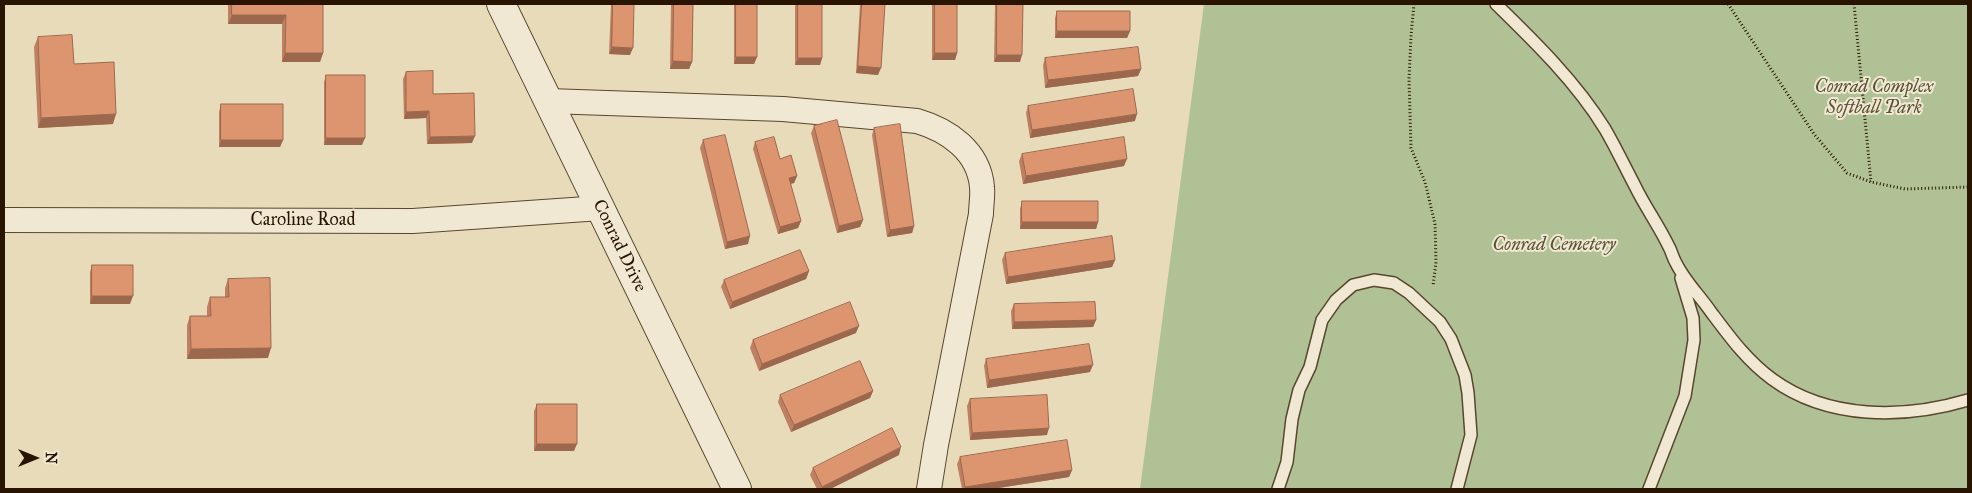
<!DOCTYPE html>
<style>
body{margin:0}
#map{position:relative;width:1972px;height:493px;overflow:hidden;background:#e8dbba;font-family:"IM FELL Great Primer",serif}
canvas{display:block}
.frame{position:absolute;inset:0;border:5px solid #281400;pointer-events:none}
.north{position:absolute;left:10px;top:433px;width:50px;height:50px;-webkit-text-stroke:4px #f0e8d2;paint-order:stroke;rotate:90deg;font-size:14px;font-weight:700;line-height:20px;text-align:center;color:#281400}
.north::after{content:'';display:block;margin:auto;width:18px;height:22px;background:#281400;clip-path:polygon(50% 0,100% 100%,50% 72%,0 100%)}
</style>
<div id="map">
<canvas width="1972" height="493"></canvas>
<div class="frame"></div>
<div class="north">N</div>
</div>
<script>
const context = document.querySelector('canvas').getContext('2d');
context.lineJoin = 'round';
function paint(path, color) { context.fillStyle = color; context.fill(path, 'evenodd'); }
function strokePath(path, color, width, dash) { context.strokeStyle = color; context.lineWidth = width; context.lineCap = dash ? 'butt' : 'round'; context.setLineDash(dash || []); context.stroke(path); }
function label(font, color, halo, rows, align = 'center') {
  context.font = font + ' "IM FELL Great Primer",serif'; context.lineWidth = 4; context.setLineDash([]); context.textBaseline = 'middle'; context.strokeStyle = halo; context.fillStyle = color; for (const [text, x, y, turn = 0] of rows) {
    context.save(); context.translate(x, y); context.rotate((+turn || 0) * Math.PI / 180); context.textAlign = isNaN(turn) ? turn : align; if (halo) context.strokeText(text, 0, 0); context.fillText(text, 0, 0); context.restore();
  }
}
paint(new Path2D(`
 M1204 4H1968V489H1140Z`), '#b0c195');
const service = new Path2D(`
 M1496 4C1535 42 1576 82 1605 129 1616 148 1625 167 1635 186 1645 207 1660 227 1670 249 1672 253 1673 258 1676 263 1684 280 1700 296 1711 312 1729 336 1747 361 1772 379 1828 420 1904 419 1968 400
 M1278 489 1287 462 1292 419 1299 390 1310 367 1322 320 1336 300 1353 285 1374 280 1394 283 1409 293 1440 322 1451 339 1465 375 1468 393 1471 435 1457 489
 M1649 489 1685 396 1694 340 1693 318 1681 278`);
const minor = new Path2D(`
 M548 101 783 109 917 121C948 130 979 151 982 187 983 196 981 205 981 214L936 445 929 489
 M4 220 413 221 601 208`);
const tertiary = new Path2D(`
 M501 4 737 489`);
strokePath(service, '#58462e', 14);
strokePath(minor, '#58462e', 26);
strokePath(tertiary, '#58462e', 30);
strokePath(new Path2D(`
 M1414 4 1411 36 1409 79 1411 148 1425 182 1435 224 1436 262 1433 286
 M1728 4 1814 134 1847 173 1871 182 1905 189 1968 187
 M1854 4 1871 182`), '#281400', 3, [1, 2.5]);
strokePath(service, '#f0e8d2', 11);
strokePath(minor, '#f0e8d2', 24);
strokePath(tertiary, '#f0e8d2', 28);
paint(new Path2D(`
 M228 4H323V53L320 62H282V24H228Z
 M611 4H634L630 55 609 54Z
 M671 4H693L692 62 689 69H670Z
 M734 4H757V57L754 64H734Z
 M796 4H822V58L820 65H795V6Z
 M860 4H885L878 75 856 73Z
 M932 4H957V53L955 60H932Z
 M995 4H1023L1020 62H994Z
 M1057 11 1130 31 1127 38H1055V18Z
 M38 37 74 64 113 124 38 128 34 47Z
 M1045 58 1141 69 1138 76 1045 88 1043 65Z
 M406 72 433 94 472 143 427 144 426 118 404 119 403 79Z
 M326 75 362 145H324V82Z
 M221 104 283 140 280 147H219V112Z
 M1028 106 1135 121 1030 138 1026 113Z
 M814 126 863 220 860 227 837 233 811 133Z
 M874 128 914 226 912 233 887 237 872 135Z
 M703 140 748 244 725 249 700 148Z
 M755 142 780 159 797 176 794 183 790 184 801 221 798 228 778 234 753 149Z
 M1022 154 1124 166 1023 184 1019 161Z
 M1022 201 1098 222 1096 229H1020V209Z
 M1005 253 1115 260 1112 267 1006 284 1002 260Z
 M92 265 130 304H90V272Z
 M809 271 806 279 730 309 721 287 724 280Z
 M228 279 268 358 187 359V325L190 316H207V307L210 297H225V288Z
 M1014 304 1096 320 1093 327 1012 329 1011 311Z
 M856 333 759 371 750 348 753 340Z
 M986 359 1090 372 987 388 984 366Z
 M873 391 870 398 791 432 778 402 780 395Z
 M970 399 1047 435 970 440 967 406Z
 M537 404 574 451H534V411Z
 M899 455 830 489H817L810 475 813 468Z
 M960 457 1072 470 1069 477 992 489H962L957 464Z`), '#be8060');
paint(new Path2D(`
 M232 15H286L282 24H228Z
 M1057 31H1130L1127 38H1055Z
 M612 47 633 48 630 55 609 54Z
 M285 53H323L320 62H282Z
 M935 53H957L955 60H932Z
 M997 55H1022L1020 62H994Z
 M736 57H757L754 64H734Z
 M798 58H822L820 65H795Z
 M673 61 692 62 689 69H670Z
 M858 66 881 68 878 75 856 73Z
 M1141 69 1138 76 1045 88 1048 80Z
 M429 111 426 118 404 119 406 112Z
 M116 114 113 124 38 128 41 118Z
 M1137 114 1135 121 1030 138 1032 130Z
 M475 136 472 143 427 144 430 137Z
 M326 138H365L362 145H324Z
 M221 140H283L280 147H219Z
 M1127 159 1124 166 1023 184 1026 176Z
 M797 176 794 183 786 185 789 178Z
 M863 220 860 227 837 233 839 226Z
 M801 221 798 228 778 234 780 227Z
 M1022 222H1098L1096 229H1020Z
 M914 226 912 233 887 237 890 230Z
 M750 236 748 244 725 249 727 242Z
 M1115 260 1112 267 1006 284 1008 277Z
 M809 271 806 279 730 309 732 302Z
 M92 296H133L130 304H90Z
 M1096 320 1093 327 1012 329 1014 322Z
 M859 326 856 333 759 371 762 364Z
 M271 348 268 358 187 359 191 349Z
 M1093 365 1090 372 987 388 989 380Z
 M873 391 870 398 791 432 794 425Z
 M1049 428 1047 435 970 440 972 433Z
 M537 444H577L574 451H534Z
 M901 447 899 455 830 489H822V487Z
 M1072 470 1069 477 992 489H964L965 487Z`), '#9b684e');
const building = new Path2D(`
 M232 4H323V53H285L286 15H232Z
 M613 4H634L633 48 612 47Z
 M674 4H693L692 62 673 61Z
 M736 4H757V57H736Z
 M798 4H822V58H798Z
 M862 4H885L881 68 858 66Z
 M935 4H957V53H935Z
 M997 4H1023L1022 55H997Z
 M1057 11H1130V31H1057Z
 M72 35 74 64 114 62 116 114 41 118 38 37Z
 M1138 47 1141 69 1048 80 1045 58Z
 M433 71V94L474 93 475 136 430 137 429 111 406 112V72Z
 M326 75H365V138H326Z
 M1133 89 1137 114 1032 130 1028 106Z
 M221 104H283V140H221Z
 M837 120 863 220 839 226 814 126Z
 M900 124 914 226 890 230 874 128Z
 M725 135 750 236 727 242 703 140Z
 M774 137 780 159 791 155 797 176 789 178 801 221 780 227 755 142Z
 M1124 137 1127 159 1026 176 1022 154Z
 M1022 201H1098V222H1022Z
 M1112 236 1115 260 1008 277 1005 253Z
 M800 250 809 271 732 302 724 280Z
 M92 265H133V296H92Z
 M270 278 271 348 191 349 190 316H211L210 297H229L228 279Z
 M850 302 859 326 762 364 753 340Z
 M1095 302 1096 320 1014 322V304Z
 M1089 344 1093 365 989 380 986 359Z
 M860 361 873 391 794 425 780 395Z
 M1047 395 1049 428 972 433 970 399Z
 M537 404H577V444H537Z
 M892 428 901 447 822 487 813 468Z
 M1067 440 1072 470 965 487 960 457Z`);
paint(building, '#dd9570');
strokePath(building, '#9b684e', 1);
label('italic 18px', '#585134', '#f0e8d2', [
 ["Conrad Complex",1874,88],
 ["Softball Park",1874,109],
 ["Conrad Cemetery",1554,246]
]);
label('18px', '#281400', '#f0e8d2', [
 ["Caroline Road",303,221],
 ["Conrad Drive",619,246,64]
]);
</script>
